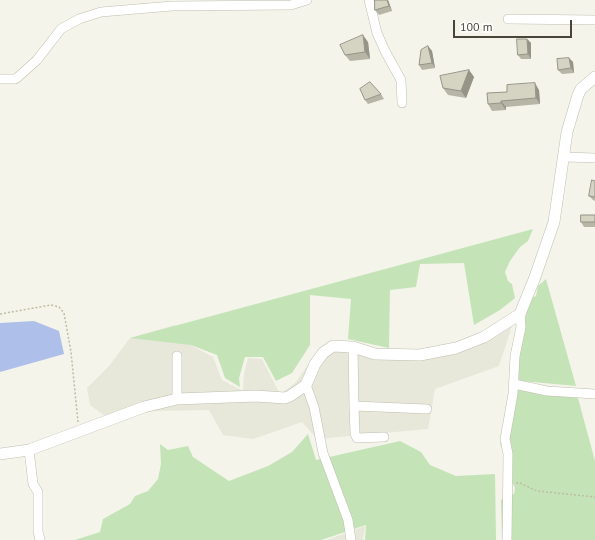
<!DOCTYPE html>
<style>
body{margin:0}
#map{position:relative;width:595px;height:540px;overflow:hidden;background:#f4f4eb;font-family:"PT Sans",sans-serif}
canvas{display:block}
.scale{position:absolute;left:453px;top:20px;width:119px;height:18px;box-sizing:border-box;border:2px solid #484639;border-top:0;padding-left:5px;font-size:12px;line-height:14px;white-space:nowrap;color:#484639;-webkit-text-stroke:3px #fff;paint-order:stroke}
</style>
<div id="map">
<canvas width="595" height="540"></canvas>
<div class="scale">100 m</div>
</div>
<script>
const context = document.querySelector('canvas').getContext('2d');
context.lineJoin = 'round';
function paint(path, color) { context.fillStyle = color; context.fill(path, 'evenodd'); }
function strokePath(path, color, width, dash) { context.strokeStyle = color; context.lineWidth = width; context.lineCap = dash ? 'butt' : 'round'; context.setLineDash(dash || []); context.stroke(path); }
paint(new Path2D(`
 M175 325 178 342 191 345 213 357 222 380 243 391 244 374 248 358 262 359 280 394 295 383 317 352 333 349 430 358 476 347 512 326 499 366 435 389 428 429 317 439 302 422 253 439 223 435 209 410 156 411 105 416 90 405 87 388 109 366 130 338Z
 M365 526 363 540H327Z`), '#e7e7da');
paint(new Path2D(`
 M533 229 528 241 520 247 510 261 505 272 508 281 512 284 515 298 500 310 474 325 464 263 420 264 416 287 390 290 389 348 348 339 351 299 310 295V345L292 373 276 381 263 357H245L239 378 240 387 225 378 217 355 191 345 130 338Z
 M546 279 576 386 511 380 530 299 536 296 538 286Z
 M512 389 578 398 595 461V540H502L501 500 514 494 515 488 513 484 503 482 507 449 500 445Z
 M308 434 316 460 400 441 421 452 430 465 456 476 495 474 496 540H365L366 525 321 540H75L100 532 103 519 130 504 135 496 148 491 158 479 161 464 160 444 168 450 188 446 193 457 229 481 268 466 292 452Z`), '#c4e4b8');
paint(new Path2D(`
 M34 321 59 331 64 354 0 372V323Z`), '#aec0ea');
const minor = new Path2D(`
 M369 0 377 33 385 51 401 80 402 103
 M508 19 595 20
 M0 79H15L18 77 37 60 61 29 79 19 101 12 172 6 291 5 307 0
 M565 157 595 158
 M353 347 354 406 427 409
 M514 384 547 391 595 394
 M306 385 314 407 323 453 348 520 351 540
 M177 399V356
 M354 406 355 434 357 438 384 437
 M29 450 33 484 38 492V531L40 540
 M507 540 508 454 505 439 513 394 515 356 521 327 520 314`);
const tertiary = new Path2D(`
 M0 454 29 450 144 407 177 399 256 396 285 398 290 396 306 385 315 364 323 353 333 346 353 347 375 354 420 355 456 348 484 337 520 314 535 277 554 222 567 132 578 95 581 89 595 77`);
strokePath(minor, '#bfbeae', 10);
strokePath(tertiary, '#bfbeae', 12);
strokePath(new Path2D(`
 M0 314 51 305 59 307 64 313 71 352 78 422
 M516 483H520L537 491 595 497`), '#bfbda1', 1.5, [2, 2]);
strokePath(minor, '#fff', 9);
strokePath(tertiary, '#fff', 11);
paint(new Path2D(`
 M388 0 392 11 379 15 375 10Z
 M527 39 531 43V59H521L518 55Z
 M368 42 370 59 350 61 345 55Z
 M428 46 432 51 435 68 422 70 419 65Z
 M569 58 573 62 574 73 562 74 558 70Z
 M469 70 474 77 466 98 448 95 443 88Z
 M539 90 540 104 506 107V110L492 111 488 104Z
 M381 94 384 99 368 104 365 100Z
 M595 181V201L593 200 589 196Z
 M595 215V227H584L581 222Z`), '#b7b5a6');
paint(new Path2D(`
 M387 0H388L392 11 389 6Z
 M363 35 368 42 370 59 365 52Z
 M527 39 531 43V59L528 54Z
 M428 46 432 51 435 68 432 63Z
 M569 58 573 62 574 73 571 68Z
 M469 70 474 77 466 98 461 91Z
 M535 83 539 90 540 104 536 98Z
 M501 101 506 107V110L501 103Z`), '#959487');
const building = new Path2D(`
 M375 0H387L389 6 375 10Z
 M363 35 365 52 345 55 340 45Z
 M517 39H527L528 54 518 55Z
 M428 46 432 63 419 65 421 50Z
 M569 58 571 68 558 70 557 59Z
 M469 70 461 91 443 88 440 76Z
 M370 82 381 94 365 100 360 89Z
 M535 83 536 98 501 101V103L488 104 487 93 507 92V85Z
 M592 180 595 181V197L589 196Z
 M581 215H595V222H581Z`);
paint(building, '#d5d3c1');
strokePath(building, '#959487', 1);
</script>
